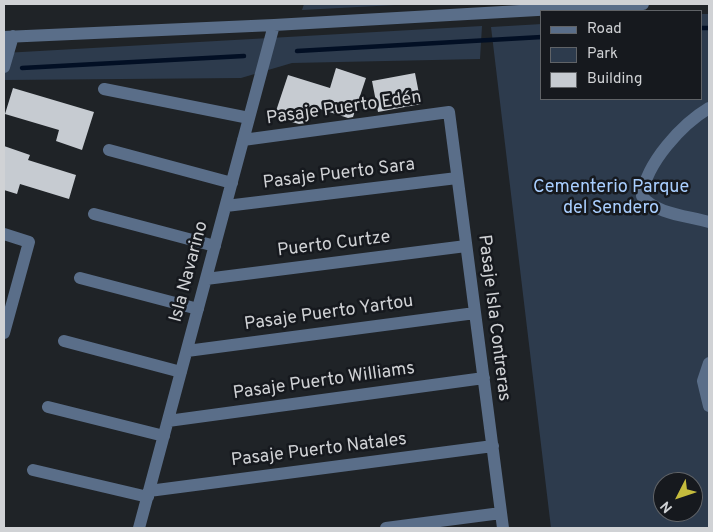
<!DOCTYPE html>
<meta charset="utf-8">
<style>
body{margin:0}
#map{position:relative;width:713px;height:532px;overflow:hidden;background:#1f2327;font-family:Overpass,sans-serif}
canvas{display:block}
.frame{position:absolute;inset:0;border:5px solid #d0d2d5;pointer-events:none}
.legend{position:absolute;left:540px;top:10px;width:162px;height:90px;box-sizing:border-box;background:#16191e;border:1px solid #606367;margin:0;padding:6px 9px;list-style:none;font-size:15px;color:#d0d2d5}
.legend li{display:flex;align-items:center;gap:10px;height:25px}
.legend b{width:25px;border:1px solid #606367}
.north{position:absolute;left:653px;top:472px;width:50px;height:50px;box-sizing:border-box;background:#16191e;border:1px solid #606367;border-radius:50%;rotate:229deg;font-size:14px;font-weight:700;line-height:20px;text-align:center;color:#d0d2d5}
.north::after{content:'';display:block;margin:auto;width:18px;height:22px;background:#c5bc3d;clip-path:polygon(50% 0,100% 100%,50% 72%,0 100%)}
</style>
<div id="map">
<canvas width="713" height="532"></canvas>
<div class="frame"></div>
<ul class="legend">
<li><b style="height:6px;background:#5a6e89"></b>Road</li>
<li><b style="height:14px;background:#2d3b4d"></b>Park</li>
<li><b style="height:14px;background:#c6cbd1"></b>Building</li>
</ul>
<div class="north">N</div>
</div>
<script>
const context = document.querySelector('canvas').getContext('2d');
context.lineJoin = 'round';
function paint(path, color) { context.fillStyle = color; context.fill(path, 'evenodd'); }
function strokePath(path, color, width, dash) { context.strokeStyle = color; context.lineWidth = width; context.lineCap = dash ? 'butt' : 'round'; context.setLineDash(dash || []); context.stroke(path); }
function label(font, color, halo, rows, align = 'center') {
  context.font = font + ' Overpass,sans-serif'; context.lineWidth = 5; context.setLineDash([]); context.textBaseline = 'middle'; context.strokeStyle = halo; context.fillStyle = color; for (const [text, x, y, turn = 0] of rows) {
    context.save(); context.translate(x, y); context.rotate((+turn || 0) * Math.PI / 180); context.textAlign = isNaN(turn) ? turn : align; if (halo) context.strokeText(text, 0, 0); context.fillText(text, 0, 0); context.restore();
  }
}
paint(new Path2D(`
 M304 4H414L302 10Z
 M702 14H709V528H551L491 27 542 24V99H702ZM663 482H693V512H663Z
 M482 26 480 59 292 63 241 78 4 80V53Z`), '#2d3b4d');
strokePath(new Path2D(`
 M702 28H709
 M297 51 542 37
 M22 68 244 56`), '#020f24', 4.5);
paint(new Path2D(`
 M336 68 366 78 353 117 348 118 311 106 306 123 299 124 274 117 288 75 330 88Z
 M415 73 421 104 378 112 372 81Z
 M13 88 94 112 82 150 56 141 59 130 5 114Z
 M4 146 30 155 28 160 76 175 69 199 20 184 17 194 4 190Z`), '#c6cbd1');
strokePath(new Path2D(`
 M4 37 274 25 643 4
 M4 67 13 36
 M104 89 249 118
 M709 108C682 124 646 163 642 196 655 214 689 216 709 222
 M243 140 449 112 503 528
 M109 150 232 183
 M226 206 457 178
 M94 214 215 246
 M4 234 29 242 4 333
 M80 278 198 309
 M206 279 466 246
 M64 341 181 372
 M187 351 475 313
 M709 363 703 381 709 406
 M48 407 164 436
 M168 421 484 378
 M33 470 148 497
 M149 491 493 446
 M139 528 274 25
 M386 528 501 513`), '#5a6e89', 12);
label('18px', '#d0d2d5', '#16191e', [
 ["Pasaje Puerto Edén",344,109,-8],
 ["Pasaje Puerto Sara",339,175,-7],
 ["Puerto Curtze",334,245,-7],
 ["Isla Navarino",190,272,-75],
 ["Pasaje Puerto Yartou",329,314,-8],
 ["Pasaje Isla Contreras",493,318,83],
 ["Pasaje Puerto Williams",324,382,-8],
 ["Pasaje Puerto Natales",319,451,-7]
]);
label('18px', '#a9cefe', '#16191e', [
 ["Cementerio Parque",611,188],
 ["del Sendero",611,209]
]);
</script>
